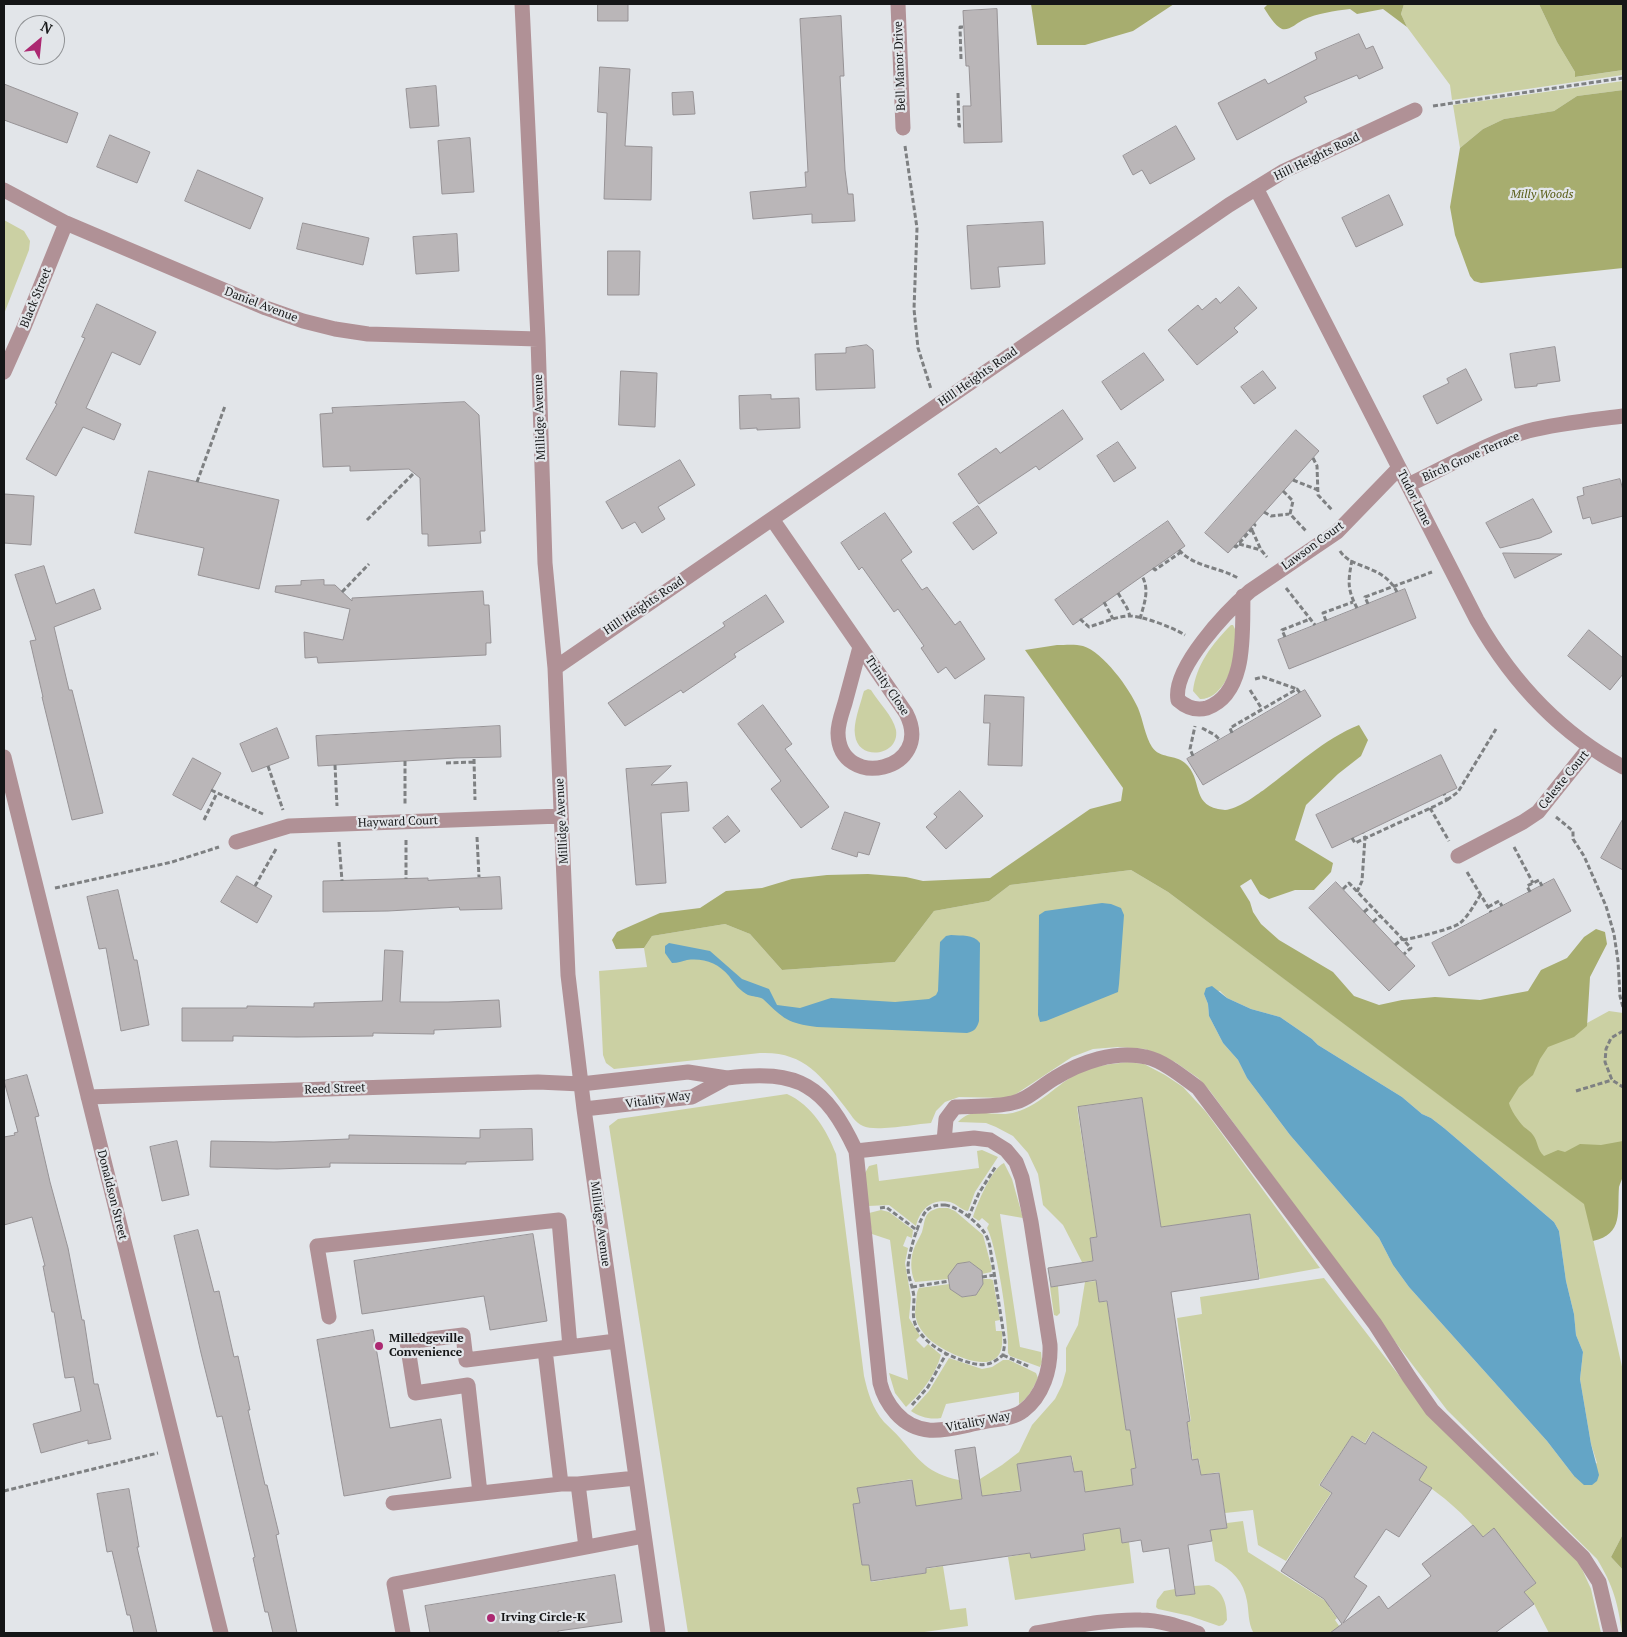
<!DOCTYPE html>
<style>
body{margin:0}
#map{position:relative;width:1627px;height:1637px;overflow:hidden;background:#e2e5e9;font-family:"PT Serif",serif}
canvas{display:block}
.frame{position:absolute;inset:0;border:5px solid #151617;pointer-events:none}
.north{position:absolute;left:15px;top:15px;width:50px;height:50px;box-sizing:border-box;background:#e2e5e9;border:1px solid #909295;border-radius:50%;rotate:28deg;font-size:14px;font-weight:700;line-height:20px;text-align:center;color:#151617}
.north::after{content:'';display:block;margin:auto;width:18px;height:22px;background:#ac2871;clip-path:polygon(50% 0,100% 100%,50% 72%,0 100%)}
</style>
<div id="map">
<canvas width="1627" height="1637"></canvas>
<div class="frame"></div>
<div class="north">N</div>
</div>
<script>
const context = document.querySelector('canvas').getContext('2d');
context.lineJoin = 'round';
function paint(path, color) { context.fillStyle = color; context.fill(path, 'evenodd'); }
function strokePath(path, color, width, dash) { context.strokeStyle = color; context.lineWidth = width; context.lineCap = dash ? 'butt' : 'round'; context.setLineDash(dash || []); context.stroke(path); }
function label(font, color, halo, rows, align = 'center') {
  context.font = font + ' "PT Serif",serif'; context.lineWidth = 4.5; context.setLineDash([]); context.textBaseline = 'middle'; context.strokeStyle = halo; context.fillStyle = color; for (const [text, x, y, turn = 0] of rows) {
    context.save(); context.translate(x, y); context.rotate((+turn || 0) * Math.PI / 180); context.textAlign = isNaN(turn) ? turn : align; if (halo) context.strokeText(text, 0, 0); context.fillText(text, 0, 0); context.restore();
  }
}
paint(new Path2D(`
 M1404 4H1539L1557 42 1575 72 1576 77 1623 70V75L1452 100 1450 85 1407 27 1401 14Z
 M1623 81V90L1577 96 1554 111 1504 119 1483 129 1460 148 1453 105Z
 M4 220 24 231 30 241 29 250 4 314Z
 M1231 625H1233L1235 629C1235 638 1235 648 1234 657 1232 673 1219 700 1200 699L1193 691C1196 665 1212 644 1231 625Z
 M868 689 871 690C878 702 893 716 896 730 900 756 858 762 855 735 853 723 860 706 863 694L864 691Z
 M1131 870 1168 892 1585 1204 1623 1371V1534L1611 1557 1623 1570V1633H1622C1618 1603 1613 1585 1597 1559L1447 1410 1396 1343 1210 1091 1198 1078 1175 1062 1145 1049 1118 1047 1093 1049 1072 1057 1010 1098 959 1097 945 1102 936 1111 931 1123C916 1124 875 1132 863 1126 855 1123 850 1113 845 1107 821 1075 803 1051 760 1053L614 1069 606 1063 603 1055 599 971 647 967 644 948 652 936 725 924 750 934 782 970 895 962 934 911 989 901 1010 885ZM1220 991 1227 998 1251 1009 1280 1017 1312 1039 1318 1045 1402 1097 1422 1114 1431 1118 1444 1128 1554 1222 1559 1231 1566 1281 1574 1314 1576 1335 1583 1352 1580 1379 1591 1444 1597 1463 1574 1476 1547 1441 1409 1287 1393 1265 1379 1238 1290 1135 1247 1078 1238 1060 1223 1043 1209 1016 1208 1004 1204 994Z
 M1609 1011 1623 1013V1142L1540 1159 1504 1103 1545 1046Z
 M1127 1062 1144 1064 1165 1075 1183 1087 1206 1112 1320 1268 1260 1279 1250 1214 1161 1227 1142 1098 1077 1107 1097 1237 1090 1238 1093 1261 1082 1262 1063 1225 1043 1205 1038 1174 1028 1153 1013 1136 996 1127 986 1123 958 1122C974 1104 995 1119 1016 1112 1042 1105 1061 1079 1085 1070 1099 1065 1113 1064 1127 1062Z
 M787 1094C812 1105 827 1131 836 1154L864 1376C868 1393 872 1408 884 1422 889 1427 895 1432 900 1438 920 1461 927 1473 959 1480L962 1499 916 1506 912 1479 858 1488 860 1503 853 1504 862 1565H869L871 1582 926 1573V1569L943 1566 950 1610 966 1608 968 1626 917 1633H688L609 1126 618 1119Z
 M982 1150 998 1157 975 1192 968 1211C961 1210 957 1204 950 1202 932 1198 920 1209 916 1226L889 1205 868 1206 865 1173 869 1166 877 1164 879 1181 979 1168 977 1151Z
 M1004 1163 1012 1179 1023 1218 1000 1214 1020 1347 1041 1352 1042 1362 1040 1367 1010 1356 1008 1353C1010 1331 997 1246 987 1228L989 1224 982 1218 979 1221 973 1217C977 1204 992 1168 1004 1163Z
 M939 1208H948L955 1211 983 1235 992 1269 991 1272 982 1274 981 1271 970 1262 957 1265 949 1279 915 1282C910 1272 910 1257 915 1246 917 1241 920 1237 922 1232 926 1219 923 1212 939 1208Z
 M881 1210 889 1212 913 1230 912 1238 907 1236 903 1246 908 1248 905 1263 911 1298 909 1318 920 1336 916 1340 924 1348 928 1344 941 1355C935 1376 921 1393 906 1407L895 1393 889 1373 908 1380 890 1240 872 1234 869 1213Z
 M1324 1278 1428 1413 1577 1558 1591 1589 1601 1633H1549L1534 1604 1524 1592 1536 1583 1494 1529 1482 1537C1466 1515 1442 1495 1419 1480L1427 1467 1372 1431 1365 1443 1352 1436 1319 1485 1331 1493 1286 1561 1258 1545 1253 1510 1225 1513 1219 1472 1201 1475 1199 1459 1193 1460 1187 1422 1191 1421 1177 1318 1202 1314 1200 1297Z
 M982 1279H990L993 1280 1000 1320 995 1321 996 1331H1002C1002 1337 1003 1344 1001 1350 993 1378 940 1350 928 1338 923 1333 917 1325 916 1318 914 1313 916 1308 916 1303 917 1297 916 1293 919 1288L950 1284 951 1289 963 1297 976 1295 983 1284Z
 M1096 1281 1099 1302H1107L1126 1430H1130L1136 1468 1131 1469 1133 1485 1114 1488 1116 1505 1088 1509 1082 1471 1074 1472 1072 1456 1017 1464 1021 1490 982 1496 980 1479 1002 1465 1019 1452 1032 1425 1055 1399 1062 1385 1066 1371V1348L1078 1325 1085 1282Z
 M1058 1286 1060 1313 1057 1316 1054 1315 1050 1287Z
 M949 1358 982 1369 992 1367 1003 1360H1009L1036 1373 1038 1378C1033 1388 1029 1398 1019 1404V1392L946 1404 941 1418C930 1420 920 1417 911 1411L929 1391Z
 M1118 1515 1122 1543 1129 1542 1134 1583 1015 1600 1008 1557 1030 1553 1031 1558 1085 1550 1084 1534 1091 1532Z
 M1243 1521 1248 1552 1332 1605 1329 1607 1337 1618 1335 1620 1344 1633 1253 1632C1248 1622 1249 1612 1247 1601 1244 1582 1232 1569 1215 1561L1210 1530 1227 1528V1523Z
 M1209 1585C1224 1591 1227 1605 1227 1620L1223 1625 1219 1626 1190 1616 1158 1609 1156 1607 1157 1600 1164 1591 1175 1589 1176 1596 1195 1594 1194 1586Z`), '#cbd0a3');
paint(new Path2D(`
 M1031 4H1174L1133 31 1085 45H1037Z
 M1268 4H1404L1401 14 1407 27 1383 9 1357 14 1350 9C1334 11 1318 13 1303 20 1297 23 1289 31 1282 29 1274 25 1268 14 1264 8Z
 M1539 4H1623V70L1575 77V72L1557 42Z
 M1623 90V268L1481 283 1474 281 1470 276 1455 235 1450 207 1460 148 1483 129 1504 119 1554 111 1577 96Z
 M1057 645C1065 645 1076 644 1083 646 1103 652 1130 689 1138 708 1143 720 1145 736 1152 747 1160 759 1175 754 1185 763 1203 779 1191 803 1218 809 1220 809 1223 810 1225 810 1238 809 1255 796 1265 789 1295 767 1324 739 1359 725L1368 740 1361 756 1338 774 1306 805 1295 840 1333 863 1331 872 1314 890H1295L1269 899 1260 894 1251 879 1240 886 1250 902 1253 912 1261 924 1279 940 1333 972 1354 996 1379 1005 1402 1000 1435 997 1480 1000 1528 991 1541 970 1567 958 1584 937 1596 929 1605 932 1607 944 1590 977 1587 1026 1574 1037 1548 1047 1540 1059 1533 1075 1519 1087 1509 1103C1510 1109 1519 1122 1524 1127 1527 1129 1531 1132 1533 1135 1538 1141 1537 1150 1544 1156L1558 1150 1565 1152 1580 1144 1601 1145 1623 1141C1623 1151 1626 1166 1623 1176 1622 1180 1620 1183 1619 1187 1617 1211 1624 1234 1593 1241L1584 1204 1168 892 1131 870 1010 885 989 901 934 911 895 962 782 970 750 934 725 924 652 936 644 948 616 949 612 940 617 932 660 913 700 908 726 891 762 888 792 879 827 875 868 874 906 877 923 881 990 878 1090 809 1121 801 1123 788 1025 650Z
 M1623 1534V1570L1611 1557Z`), '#a7ad6f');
paint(new Path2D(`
 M1102 903 1111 904 1121 908 1124 915 1119 984 1118 992 1046 1021 1040 1022 1038 1015 1039 915 1045 911Z
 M951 935C962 936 973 934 980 943L979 1021C977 1028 975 1031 967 1033L817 1027C787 1023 784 1019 763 999 758 996 753 997 748 995 740 991 734 983 729 976 718 963 704 958 687 960 682 961 678 963 672 963L665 953V946L669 943 710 951 742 979 769 989 777 1005 800 1008 831 998 895 1002 929 999 936 995 938 991 940 942 946 936Z
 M1212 986 1227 998 1251 1009 1280 1017 1312 1039 1318 1045 1402 1097 1422 1114 1431 1118 1444 1128 1554 1222 1559 1231 1566 1281 1574 1314 1576 1335 1583 1352 1580 1379 1591 1444 1599 1475 1597 1481 1592 1485H1584L1574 1476 1547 1441 1409 1287 1393 1265 1379 1238 1290 1135 1247 1078 1238 1060 1223 1043 1209 1016 1208 1004 1204 994 1206 988Z`), '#64a5c6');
const building = new Path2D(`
 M598 4H628V21H598Z
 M997 9 1002 142 964 143 963 106H971L969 66H966L963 11Z
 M841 16 844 76H840L845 170 848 194H853L855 221 812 223V214L753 219 750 192 806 187 805 172H808L800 19Z
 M1359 34 1366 49 1373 46 1383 68 1359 79 1357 75 1304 97 1307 102 1237 140 1218 103 1265 79 1268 84 1317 59 1315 53Z
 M600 67 630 69 625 146 652 147 651 200 604 199 607 113 598 112Z
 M4 84 78 113 67 143 4 120Z
 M436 86 439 126 410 128 406 89Z
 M693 92 695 114 673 115 672 93Z
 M1176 126 1195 159 1150 184 1142 170 1133 175 1123 156Z
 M110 135 150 152 137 183 97 167Z
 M470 138 474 192 442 194 438 141Z
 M198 170 263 198 250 229 185 201Z
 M1389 195 1403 225 1356 247 1342 218Z
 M1043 222 1045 264 998 267 1000 287 971 289 967 226Z
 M303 223 369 238 363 265 297 249Z
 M457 234 459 271 416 274 413 237Z
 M608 251H640L639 295H608Z
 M1239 287 1257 308 1234 328 1238 332 1197 365 1168 330 1198 305 1202 310 1216 298 1220 303Z
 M97 304 156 332 140 365 112 352 86 408 121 424 114 440 83 427 56 476 26 459 57 404 55 403 85 338 82 337Z
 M867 345 873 350 875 388 816 390 815 354 846 353V348Z
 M1555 347 1560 381 1537 384V386L1515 388 1510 354Z
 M1144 353 1164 380 1121 410 1102 382Z
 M1466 369 1482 400 1437 424 1423 396 1449 383 1447 379Z
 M621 371 657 373 655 427 619 425Z
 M1263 371 1276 388 1254 404 1241 387Z
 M771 395V399L799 398 800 428 757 430V428L740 429 739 396Z
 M465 402 479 415 485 531H480L481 543 428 546V534H422L420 478 409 469 350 471V466L323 467 320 414 333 413 332 408Z
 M1063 410 1083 439 1039 470 1036 466 979 504 958 474 996 448 1000 453Z
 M1296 430 1319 451 1228 553 1205 533Z
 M1118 442 1136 468 1114 482 1097 456Z
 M680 460 695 485 658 507 665 519 642 533 635 522 622 529 606 502Z
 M149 471 279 500 259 589 198 575 204 548 135 533Z
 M1620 479 1623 490V516L1592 524 1590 517 1583 519 1577 497 1584 495 1583 488Z
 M4 494 34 496 31 545 4 543Z
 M1533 499 1552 532 1540 538 1500 548 1486 523Z
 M978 506 997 533 973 550 953 523Z
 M885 513 912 552 901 560 922 590 927 587 955 625 960 621 985 659 955 679 946 667 938 673 921 648 924 646 898 609 894 612 862 567 859 570 841 543Z
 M1168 521 1185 546 1073 625 1055 600Z
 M1503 553 1562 554 1515 578Z
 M44 566 56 604 94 589 101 609 54 627 69 690H72L103 813 72 820 42 697H43L30 641 36 640 15 575Z
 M324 580V585H335L352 601V598L483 591 484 605H489L491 643H486V655L318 663 317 657 305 658 304 632 343 640 350 609 275 592 276 586 301 585V581Z
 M1405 589 1416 618 1289 669 1278 640Z
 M766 595 784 622 734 654 736 657 683 693 681 690 625 726 608 703 725 626 723 623Z
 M1589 630 1623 658V674L1610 690 1568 656Z
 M1305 690 1321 716 1203 785 1187 759Z
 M985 695 1024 697 1022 766 988 765 990 723H984Z
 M763 705 792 744 785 749 829 807 801 828 771 789 781 781 738 724Z
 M500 726 501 757 456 758 318 766 316 736Z
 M277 728 289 758 252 772 240 744Z
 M1441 755 1457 788 1332 848 1316 815Z
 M193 758 221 773 201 810 173 795Z
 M671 766 651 785 687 782 689 811 661 813 666 883 636 885 626 769Z
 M960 791 983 816 946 849 926 827 937 817 934 814Z
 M845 812 880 823 869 855 858 852 857 857 832 849Z
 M728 816 740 831 725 843 713 828Z
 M1623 819V870L1601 858Z
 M237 876 272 896 257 923 221 902Z
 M500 877 502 909 460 910 459 907 388 911 323 912V881L428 878V880Z
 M1554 879 1571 911 1449 976 1432 943Z
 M1336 882 1415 966 1389 991 1309 908Z
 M118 890 134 960H137L149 1025 121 1031 106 948 99 949 87 897Z
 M385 950 403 951 400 1002H448L499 1000 501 1027 434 1030V1034L373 1033V1036L297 1037 233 1036V1041H182V1008H247V1006L314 1007V1003L382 1001Z
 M27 1075 39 1116 35 1117 50 1182 68 1248 82 1320H84L94 1384H98L111 1439 88 1444V1440L41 1453 33 1424 81 1411 74 1377 65 1378 54 1312H52L43 1266H45L32 1217 4 1225V1137L15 1135 14 1133 18 1132 4 1081Z
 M1142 1098 1161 1227 1250 1214 1259 1279 1171 1292 1190 1421 1187 1422 1192 1460 1198 1459 1201 1475 1219 1473 1227 1528 1210 1530 1212 1541 1188 1545 1195 1594 1176 1596 1169 1548 1143 1552 1141 1540 1122 1543 1120 1528 1083 1534 1085 1550 1031 1558 1030 1553 926 1568V1573L871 1581 869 1565H862L853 1504 860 1503 857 1488 912 1480 916 1506 962 1499 955 1450 975 1447 982 1496 1021 1491 1017 1464 1071 1456 1074 1472 1082 1471 1085 1492 1133 1485 1131 1469 1136 1468 1130 1430H1126L1107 1301 1099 1302 1096 1280 1051 1287 1048 1268 1093 1261 1090 1238 1097 1237 1078 1107Z
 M532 1129 533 1160 466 1162V1164L330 1163V1167L277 1169 210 1167 211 1141 274 1142 349 1139V1135L480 1138V1130Z
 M177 1141 189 1195 162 1201 150 1147Z
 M198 1230 214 1292 219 1291 234 1357 238 1356 250 1410H248L265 1485H267L279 1534 276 1535 297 1633H273L268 1612H265L253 1558 255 1557 222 1416 217 1417 201 1353 174 1236Z
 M533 1234 547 1321 490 1330 484 1296 362 1314 354 1261Z
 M970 1262 982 1271 983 1284 976 1295 962 1297 950 1289 948 1276 957 1264Z
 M373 1330 390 1428 441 1419 451 1478 344 1496 317 1340Z
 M1373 1432 1427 1467 1419 1480 1432 1488 1399 1537 1386 1529 1354 1577 1367 1586 1343 1623 1379 1596 1388 1609 1431 1576 1422 1564 1473 1525 1483 1537 1494 1528 1536 1583 1524 1592 1534 1604 1495 1633H1330L1342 1624 1324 1599 1281 1571 1332 1493 1320 1485 1352 1436 1365 1444Z
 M129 1489 139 1547H137L157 1633H134L130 1615H127L112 1551 107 1552 97 1494Z
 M615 1575 622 1622 558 1631V1633H430L425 1606Z`);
paint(building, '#bab6b8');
strokePath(building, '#979396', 1);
strokePath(new Path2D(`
 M961 59 960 27H964
 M958 93 959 126H963
 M1433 106 1623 78
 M905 146 917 228 914 309 918 348 931 389
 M1313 458 1317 466 1318 495 1332 510
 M1293 480 1318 490
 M197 482 225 406
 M1283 491 1293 501 1290 514 1306 531
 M1264 512 1271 516 1289 514
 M367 520 414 473
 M1252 530 1261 550 1267 557
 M1239 544 1261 550
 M1234 546 1236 547 1255 525 1254 524
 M1179 550C1194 567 1219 567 1238 578
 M1340 551C1352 570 1383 564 1397 592
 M1352 560C1348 581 1347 589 1357 608
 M1153 568 1155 570 1181 552
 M1286 588 1315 625
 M342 592 369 564
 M1118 593 1127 608 1130 616
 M1104 602 1113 619
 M1368 604 1365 597 1432 572
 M1080 619 1089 627C1102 623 1115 617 1128 616 1141 615 1174 628 1185 635
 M1140 619C1144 604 1150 590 1142 576
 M1326 621 1323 613 1353 602
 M1285 637 1282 630 1310 619
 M1255 679 1263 677 1297 689
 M1250 690 1262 709
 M1202 728 1215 735 1220 740
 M1232 733 1230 728 1297 689 1300 693
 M1193 756 1190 749 1195 726
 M474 759 475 800
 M405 761V804
 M446 763 473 762
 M335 765 337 806
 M268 766 283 810
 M211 790 263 814
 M1447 800 1458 792 1496 729
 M1430 808 1449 841
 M1556 817 1573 831V839L1584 856 1606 906 1614 934 1618 961 1620 996 1623 1007
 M204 820 217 793
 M477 837 479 877
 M1352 838 1355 843 1435 806 1447 800 1444 794
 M406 840V879
 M339 842 342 881
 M1514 847 1533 883
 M1467 872 1491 912
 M255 886 276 849
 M55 888 172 862 219 847
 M1343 889 1349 883 1411 948 1404 954
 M1357 892 1362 881 1365 838 1363 833
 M1530 892 1527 886 1539 880 1542 886
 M1488 907 1499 901 1502 906
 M1364 912 1371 906
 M1373 922 1380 916
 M1403 940C1414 938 1453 929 1460 923 1468 917 1475 903 1481 894
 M1395 945 1402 939
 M1623 1031 1611 1038 1606 1049 1605 1062 1612 1080 1623 1087
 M1576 1091 1612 1080
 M945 1205C957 1206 977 1222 984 1232 987 1236 989 1242 990 1247L1005 1342 1003 1355C988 1368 979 1366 961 1360 945 1354 928 1345 918 1330 911 1318 914 1310 914 1297 913 1287 908 1277 908 1267 908 1255 919 1218 927 1210 933 1205 938 1205 945 1205Z
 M880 1208 886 1207 918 1231
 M968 1218 979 1193 996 1166
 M982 1277 995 1275
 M912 1287 949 1281
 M1003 1355 1030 1367
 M912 1405 928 1387 946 1354
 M4 1491 158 1453`), '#7e8082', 3, [5, 2.5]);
strokePath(new Path2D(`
 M522 4 538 339 545 563 555 668 568 975 584 1109 658 1633
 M898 4 903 128
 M1256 188 1477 620C1512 681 1560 733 1623 767
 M4 190 66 223 266 308 303 321 335 329 368 334 538 339
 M4 372 24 327 66 223
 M1408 485C1447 467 1486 443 1528 431 1559 423 1592 420 1623 416
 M772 519 906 713C936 771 839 792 838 733 838 723 842 713 845 703 850 684 855 665 860 647
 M1243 596C1242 630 1248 693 1207 708 1196 711 1186 707 1178 700 1172 668 1227 611 1250 591L1337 532 1399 468
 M555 668 1229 205 1284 171 1415 110
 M4 757 221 1633
 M236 842 289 826 561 816
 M1458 856 1523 822 1538 812 1590 747
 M727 1078C799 1069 825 1085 856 1151L880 1383C883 1395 888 1404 896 1413 921 1441 951 1428 983 1422 995 1419 1013 1419 1023 1411 1043 1396 1051 1369 1050 1345L1031 1222 1022 1178 1016 1162 1006 1150 990 1140 974 1138 856 1151
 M88 1097 538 1082 581 1084 688 1072 727 1078 692 1097 584 1109
 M944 1141 946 1119 955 1107C972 1106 996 1107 1012 1103 1028 1100 1041 1086 1055 1078 1081 1062 1115 1050 1146 1057 1164 1061 1183 1077 1198 1088L1375 1324 1409 1377 1432 1410 1583 1557 1599 1582 1611 1633
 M329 1317 317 1246 559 1220 570 1347
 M545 1350 561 1484
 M578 1484 586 1547
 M480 1493 468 1385 415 1393 407 1342 463 1335 466 1360 616 1341
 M393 1503 561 1484H578L636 1478
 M403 1633 394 1584 644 1536
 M1036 1633C1071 1627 1106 1619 1141 1620 1161 1620 1180 1627 1198 1633`), '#b09196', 15);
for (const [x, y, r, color] of [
 [379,1346,5,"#ac2871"],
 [491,1618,5,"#ac2871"]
]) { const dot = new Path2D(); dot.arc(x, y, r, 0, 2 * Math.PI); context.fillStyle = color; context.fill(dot); strokePath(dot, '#e2e5e9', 2); }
label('12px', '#151617', '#e2e5e9', [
 ["Bell Manor Drive",900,66,-92],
 ["Hill Heights Road",1317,157,-26],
 ["Black Street",36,298,-68],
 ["Daniel Avenue",261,305,21],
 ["Hill Heights Road",978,377,-35],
 ["Millidge Avenue",540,417,-92],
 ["Birch Grove Terrace",1471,457,-24],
 ["Tudor Lane",1414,498,63],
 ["Lawson Court",1313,546,-36],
 ["Hill Heights Road",644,606,-34],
 ["Trinity Close",887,686,56],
 ["Celeste Court",1564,780,-51],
 ["Millidge Avenue",562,821,-93],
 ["Hayward Court",398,822,-2],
 ["Reed Street",335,1089,-2],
 ["Vitality Way",658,1100,-8],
 ["Donaldson Street",112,1195,76],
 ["Millidge Avenue",600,1224,82],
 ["Vitality Way",978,1422,-11]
]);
label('italic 12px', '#595d17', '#e2e5e9', [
 ["Milly Woods",1542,195]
]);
label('bold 12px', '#151617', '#e2e5e9', [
 ["Milledgeville",389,1339],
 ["Convenience",389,1353],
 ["Irving Circle-K",501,1618]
], 'left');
</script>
